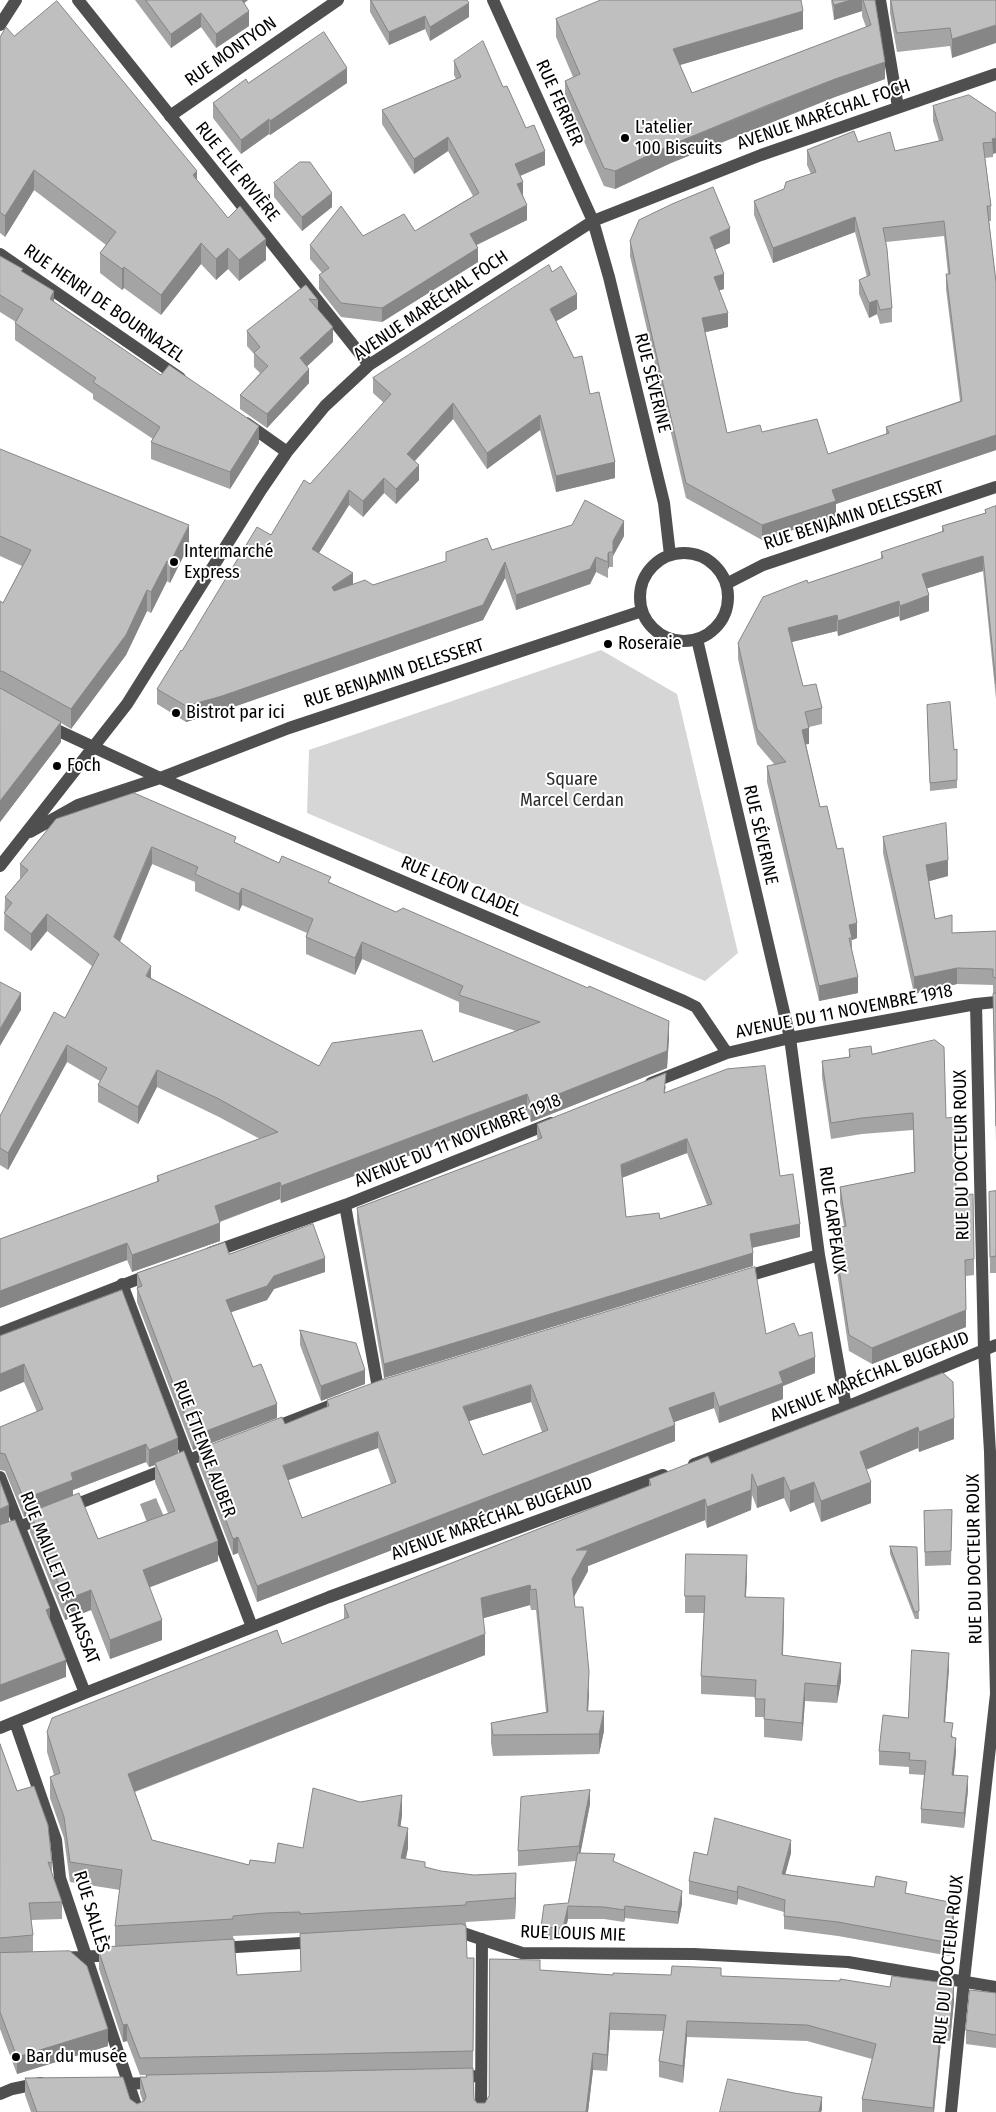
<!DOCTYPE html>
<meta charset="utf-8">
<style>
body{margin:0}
canvas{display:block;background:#fff}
</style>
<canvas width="996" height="2112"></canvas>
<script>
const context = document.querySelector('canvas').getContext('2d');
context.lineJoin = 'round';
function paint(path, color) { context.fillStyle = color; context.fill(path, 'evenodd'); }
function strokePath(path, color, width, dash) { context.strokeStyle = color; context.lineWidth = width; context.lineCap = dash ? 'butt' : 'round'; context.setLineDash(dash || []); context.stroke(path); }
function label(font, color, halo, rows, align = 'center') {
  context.font = font + ' "Fira Sans Condensed",sans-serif'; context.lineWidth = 4; context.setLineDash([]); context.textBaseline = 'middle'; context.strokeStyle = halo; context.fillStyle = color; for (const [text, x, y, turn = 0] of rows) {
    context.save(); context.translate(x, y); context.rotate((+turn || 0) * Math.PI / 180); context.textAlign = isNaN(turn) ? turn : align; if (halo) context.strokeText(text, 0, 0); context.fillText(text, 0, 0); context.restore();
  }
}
paint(new Path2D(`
 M601 650 677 694 738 953 705 981 307 813 309 750Z`), '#d6d6d6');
paint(new Path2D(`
 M156 1498 168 1526 151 1533 140 1504Z`), '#9d9d9d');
strokePath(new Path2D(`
 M78 0 369 365
 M493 0 593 221 609 277 664 503 670 555
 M880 0 898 107
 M0 25 16 0
 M170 116 338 0
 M0 254 180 378
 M246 423 287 452
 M640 597a44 44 0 1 1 88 0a44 44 0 1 1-88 0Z
 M726 584 763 565 996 487
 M697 639 790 1038 819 1255 846 1407
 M46 725 160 778 684 1001 696 1007 727 1053
 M30 832 78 805 160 778 289 728 642 611
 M0 866 127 704 261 490 287 452 325 406 369 365 593 221 761 155 996 74
 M651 1083 727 1053 790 1038 976 1004 996 1002
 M345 1205 378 1388
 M210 1253 345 1205 551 1123
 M741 1278 819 1255
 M122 1284 252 1627
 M0 1333 151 1274
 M270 1429 342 1401
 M694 1464 846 1407 996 1345
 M0 1477 85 1693
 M67 1508 214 1450
 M0 1535 46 1516
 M15 1722 56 1840 60 1878 138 2112
 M0 1728 85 1693 329 1597 663 1475
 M449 1934 463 1933 522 1953 694 1954 848 1962 996 1987
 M220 1948 317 1942
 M60 1958 115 1955
 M458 2077 480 2076
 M108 2084 156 2083
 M0 2094 12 2089 41 2083
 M481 2112 482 1939
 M951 2112 964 1980 996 1694 990 1452 984 1350 976 1004`), '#4f4f4f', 12);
paint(new Path2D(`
 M135 0H248L244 3 249 26 216 48 201 27 171 48Z
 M370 0H467L469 17 430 41 425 29 389 45 370 12Z
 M831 0H875L885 79 835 97 768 123 671 163 615 189 604 186 565 99V81L573 77 556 37V19L803 29 680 65 692 93 866 27 862 16V11L834 20Z
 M890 0H996L952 58 950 46 897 52 890 13Z
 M14 36 197 180 228 218 266 260 239 281 228 269 216 280 201 264 161 315 124 288 122 290 100 273V253L106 245 34 190 5 237 0 233V37Z
 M454 61 503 87 526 128 545 165 520 176 527 220 477 245 478 262 382 322 341 317 319 289V275L322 273 310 259V245L363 236 415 231 473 196 448 151 414 174 382 124V110L456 79 454 75Z
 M248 83H347L270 135 269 134 241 154 213 118V103Z
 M933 106 996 113 993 157 985 158 991 206V221H989L996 282V450L836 504V516L762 540 686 498 630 256V241L730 243 715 249 724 289 719 290 728 327 705 332 727 433 762 432 828 454 886 434V427L960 401 946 289V274H948L944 236 886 242 892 308V322L880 324 877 314 869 318 859 294V280L867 277 855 232 773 263 754 215V201L784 189 811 174 807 165V150L858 142 895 151 939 141 933 121Z
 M274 183 332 207 302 231 274 197Z
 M0 256 23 272 54 302 259 443 230 489 151 459V442L153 439 93 399V394L15 340V323L16 322 0 312Z
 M552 272 577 309 556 321 590 394 615 478 556 492 540 430 487 469 453 419 415 461 419 480 396 504 384 493 363 517 349 505 319 553 353 584 373 585 492 550 624 536 613 556V567H609L608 569V578L596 572 590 584 516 610 505 578 483 620 222 711 186 722 157 704V689L182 651 310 484 384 403 373 393V378Z
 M306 285 318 300V309L333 342 307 366 309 383 267 428 240 409V395L260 373 254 367V354L247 346V331Z
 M0 449 189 545 170 583 167 581 151 613 147 611 126 655 71 729 61 723V742L0 822V601L3 603 22 566 0 556Z
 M996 506V699L983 571 927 588 929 611 900 621 899 616 838 636 837 631 791 642 803 686 822 708V724L809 727V744H806L820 807 857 938 852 940V951L858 993 819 1001 767 782V766L775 765 757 744 738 659V643L808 583 881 559V552L942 532V526L985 513V510Z
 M927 712 954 750 957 749V788L930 791Z
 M56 819 236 843 279 863 331 883 669 1038 667 1068 531 1122 527 1112 281 1203 280 1199 220 1222V1241L132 1272 127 1260 0 1308V1239L157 1182V1176L260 1139 219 1117 157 1087 138 1124 98 1102V1085L100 1081 67 1062 8 1170 0 1165V1116L65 1018 92 966 47 931 31 951 4 930 5 897 20 879V864ZM152 864 195 882V891L239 911 242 905 307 933 306 937V954L355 975 362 959 459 1002V1012L516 1031 433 1062 319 1066 151 978 120 942Z
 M883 837 948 876 929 881 935 919 952 933 996 931V1143L993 985 957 984 914 994 883 853Z
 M849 1049 872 1054 946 1118 956 1196 974 1259V1275L966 1276V1327L872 1364 849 1351 833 1245V1229L844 1226 840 1203V1187L914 1172 913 1130 862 1134 831 1139 822 1077V1061L849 1057Z
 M666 1086 665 1092 780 1176 800 1237 752 1248 753 1266 384 1378 357 1222V1208L538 1140 537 1137V1124ZM687 1153 707 1205 660 1219 626 1217 622 1178Z
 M996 1191V1273H990L989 1192Z
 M229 1254 325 1272 274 1289 267 1300 231 1312 253 1367 277 1418 193 1450 137 1302V1273Z
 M300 1330 365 1384 321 1401 300 1345Z
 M766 1334 799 1336 815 1373 783 1386V1399L719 1423 714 1408 674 1422 675 1441 257 1602 238 1553 233 1555 199 1465V1449L285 1424 327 1407V1400ZM531 1402 542 1432 483 1455 469 1421ZM378 1448 391 1484 302 1518 288 1480Z
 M0 1336 178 1453 218 1561 149 1587 162 1640 110 1659 91 1610 65 1620 30 1532V1514L24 1517 5 1471 0 1470V1427L37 1412 24 1382ZM146 1462 149 1467 155 1465V1482L168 1513 98 1539 73 1495V1490Z
 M943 1373 954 1439 919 1452 918 1448 866 1470 871 1503 821 1522 814 1502 790 1512 784 1498 757 1508 752 1495 751 1510 707 1528 705 1520 588 1566V1571L574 1597 575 1607 589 1693 588 1711 604 1731 599 1754 493 1756 491 1743V1723L546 1712 536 1610H531L530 1605 483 1618 485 1655 135 1792 152 1840 249 1865 275 1863 303 1848 402 1815 400 1826 408 1848 406 1859 425 1867 516 1894 515 1919 466 1922 467 1958H474L473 2068 474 2099 477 2103H485L489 2096 540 1970 613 1975 721 1976 954 2001 950 2041 941 2040V2041L934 2112H862V2099L872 2059 807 2041 687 2037 683 2083 659 2077V2061L663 2031 610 2030 607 2071 593 2070 588 2112H31L25 2095V2078L130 2099 137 2104 143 2102 140 2093V2077H146V2075H140L127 2041 123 2042 99 1969V1952L115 1947V1926L120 1890 70 1882 64 1838 50 1798V1777L54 1775 47 1752V1732L282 1644 344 1619V1605L649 1486V1479L711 1463ZM300 1933 301 1971 237 1975 233 1936Z
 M952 1510 951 1565 925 1566 924 1526Z
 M890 1546 917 1547 919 1619H915L890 1554Z
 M747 1573 746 1597 784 1616 783 1655 841 1681 837 1703 805 1701 802 1741 764 1737V1717H755V1697L701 1694V1676L704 1613H685V1596Z
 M949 1668 945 1722 953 1737 956 1752 954 1775 968 1790 964 1828 921 1823V1809L924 1775 909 1774V1767L879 1765V1751L908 1718Z
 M0 1744 17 1791 52 1863V1874L62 1902V1919L31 1920 33 1935V1952L108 2046 17 2074 0 2029Z
 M590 1804 580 1853 615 1862 682 1904 678 1924 625 1918 624 1922 604 1919H568L563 1940H541V1927L568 1903 576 1861 518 1866V1851Z
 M791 1853 785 1874 907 1893 954 1916 950 1956 838 1936 784 1929V1912L738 1899 737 1905 689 1894V1881L707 1855Z
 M996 1993V2048L966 2044V2030Z`), '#a4a4a4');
paint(new Path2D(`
 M237 0H248L237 8Z
 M851 0H862V11L834 20V5Z
 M469 3V17L430 41V27Z
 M249 11V26L216 48V34Z
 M803 11V29L673 67V49Z
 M201 13V27L171 48V34Z
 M425 16V29L389 45V32Z
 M996 25V43L952 58V39Z
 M885 62V79L835 97 671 163 615 189V171L671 145 835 79Z
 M347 68V83L270 135V121Z
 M269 119V134L241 154V140Z
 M448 137V151L414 174V159Z
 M996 138V153L993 154 992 139Z
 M545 151V165L515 178V164Z
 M34 170V190L5 237V216Z
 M197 171V192L193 175Z
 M523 182V196L517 184Z
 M332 193V207L302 231V217Z
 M527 205V220L470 248V234Z
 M855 217V232L773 263V248Z
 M730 228V243L710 252V237Z
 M266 239V260L239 281V260Z
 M201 243V264L161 315V295Z
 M228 248V269L216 280V259Z
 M478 248V262L382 322V308Z
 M124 267V288L122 290V269Z
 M724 274V289L714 292V277Z
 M54 291V308L50 299Z
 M577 294V309L550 325V309Z
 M877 300V314L869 318V303Z
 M728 313V327L702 333V318Z
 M333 327V342L300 373V358Z
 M309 369V383L267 428V414Z
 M453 403V419L407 469V454Z
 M540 415V430L487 469V453Z
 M259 426V443L230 489V472Z
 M996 435V450L836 504V516L762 540V525L832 490Z
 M615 462V478L556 492V476Z
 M419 465V480L396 504V489Z
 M384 478V493L363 517V501Z
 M349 490V505L312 564V549Z
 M624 521V536L613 556V541Z
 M189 525V545L170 583V563Z
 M609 552V567L608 569V554Z
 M983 556V571L922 590V574Z
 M596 557V572L590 584 516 610V595Z
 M167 561V581L151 613V592Z
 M505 562V578L483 620 222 711 186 722V706Z
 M353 573V588L332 602V587Z
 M147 590V611L126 655 71 729V709Z
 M929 595V611L900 621V606Z
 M899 601V616L838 636V621Z
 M837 615V631L788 643V628Z
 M61 722V742L0 822V801Z
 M809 728V744L802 745V730Z
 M152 847V864L114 955V937Z
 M948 860V876L926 882V865Z
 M242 888V905L239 911V894Z
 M47 914V931L31 951V934Z
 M857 923V938L852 940 849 925Z
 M362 942V959L355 975V958Z
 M151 966V983L146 976Z
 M957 968V984L914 994V977Z
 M858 977V993L819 1001V986Z
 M21 993V1010L0 1046V1029Z
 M669 1021V1038L667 1068 531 1122V1105Z
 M67 1045V1062L8 1170V1153Z
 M157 1070V1087L138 1124V1107Z
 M527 1094V1112L281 1203V1186Z
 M687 1139V1153L621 1178V1165Z
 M280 1182V1199L215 1223V1206Z
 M220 1223V1241L132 1272V1255Z
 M800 1224V1237L750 1248V1234Z
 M127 1243V1260L0 1308V1291Z
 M753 1253V1266L384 1378V1364Z
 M325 1258V1272L274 1289 267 1300 226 1314V1300L274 1276Z
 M966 1310V1327L872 1364V1348Z
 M815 1357V1373L783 1386V1399L719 1423V1407L779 1372Z
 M24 1364V1382L0 1392V1374Z
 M365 1370V1384L321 1401V1386Z
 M531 1385V1402L463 1423V1407Z
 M714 1392V1408L669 1424V1408Z
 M277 1404V1418L193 1450V1436Z
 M954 1418V1439L919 1452V1432Z
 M675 1425V1441L257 1602V1586Z
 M918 1427V1448L860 1472V1452Z
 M378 1432V1448L283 1482V1466Z
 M178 1438V1456L155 1463V1465L149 1467V1450Z
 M146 1444V1462L73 1490V1497L30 1512V1514L24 1517V1499L71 1473Z
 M752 1474 751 1510 707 1528V1507Z
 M784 1477V1498L757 1508V1487Z
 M814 1482V1502L790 1512V1491Z
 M871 1482V1503L821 1522V1501Z
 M705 1499V1520L588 1566V1571L572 1600V1579L576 1550Z
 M9 1505V1523L0 1527V1509Z
 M238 1537V1553L233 1555V1539Z
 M218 1541V1561L143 1590V1570Z
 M747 1555V1573L745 1615V1597Z
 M530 1585V1605L481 1619V1598Z
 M91 1590V1610L65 1620V1600Z
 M784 1598V1616L782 1673V1655Z
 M50 1608V1626L46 1610Z
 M162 1620V1640L110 1659V1640Z
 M485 1634V1655L128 1794V1774Z
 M949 1653V1668L944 1736V1722Z
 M66 1660V1677L0 1702V1685Z
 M841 1663V1681L837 1703V1686Z
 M589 1672V1693L587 1732V1711Z
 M805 1683V1701L802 1741V1723Z
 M604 1711V1731L599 1754V1734Z
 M956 1738V1752L952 1789V1775Z
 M968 1776V1790L964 1828V1813Z
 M590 1790V1804L579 1861V1846Z
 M402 1795V1815L398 1847V1826Z
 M408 1828V1848L401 1878V1858Z
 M791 1840V1853L782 1887V1874Z
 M516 1873V1894L515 1919V1898Z
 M738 1886V1899L737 1905V1892Z
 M682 1891V1904L678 1924V1912Z
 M954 1903V1916L950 1956V1943Z
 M568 1906V1919L563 1940V1928Z
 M625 1906V1918L624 1922V1910Z
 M954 1984V2001L950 2041V2025Z
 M610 2013V2030L607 2071V2055Z
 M687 2021V2037L683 2083V2066Z
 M941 2023V2041L934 2112H933L941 2025Z
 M127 2024V2041L123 2042V2025Z
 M108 2029V2046L17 2074V2057Z
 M593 2053V2070L588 2112H586Z
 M822 2097V2110L821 2112H819Z`), '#868686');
const building = new Path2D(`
 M146 0H242L249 11 216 34 201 13 171 34Z
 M371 0H467L469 3 430 27 425 16 389 32Z
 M601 0H801L803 11 673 49 692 93 871 25 863 0H875L885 62 835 79 768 105 671 145 615 171 604 168 565 81 580 74 556 19Z
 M833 0H851L834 5Z
 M891 0H996V25L952 39 950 28 897 33Z
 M57 1 197 171 193 175 228 218 240 206 266 239 239 260 228 248 216 259 201 243 161 295 124 267 122 269 100 253 116 232 34 170 5 216 0 212V37L6 27 14 36Z
 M324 32 347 68 270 121 269 119 241 140 213 103 246 79 248 83Z
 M483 41 503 87 507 86 526 128 534 125 545 151 515 164 523 182 517 184 527 205 470 234 478 248 382 308 341 303 319 275 329 268 310 245 341 206 363 236 404 214 415 231 479 193 448 137 414 159 382 110 461 77 454 61Z
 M969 95 996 113V138L992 139 993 142 983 143 991 206H987L996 282V435L832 490 836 501 762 525 686 483 630 241 639 220 672 204 713 187 730 228 710 237 724 274 714 277 728 313 702 318 727 433 760 425 762 432 817 419 828 454 889 433 886 427 962 401 946 274H950L944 221 883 228 887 249 892 308 880 310 877 300 869 303 859 280 870 275 855 217 773 248 754 201 784 189 786 182 816 172 807 150 854 131 858 142 890 132 895 151 943 140 933 106Z
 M300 162H310L332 193 302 217 274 183Z
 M0 256 23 269 21 271 54 291 50 299 161 375 169 365 259 426 230 472 151 442 160 427 93 382 96 378 15 323 23 309 0 295Z
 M549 265 552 272 561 266 577 294 550 309 574 358 582 356 590 394 599 392 615 462 556 476 540 415 487 453 453 403 407 454 419 465 396 489 384 478 363 501 349 490 312 549 353 573 332 587 334 591 365 580 373 585 446 561V552L487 538 492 550 572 525 585 500 624 521 613 541V552H609L608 554V562L596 557 590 569 516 595 505 562 483 605 222 696 186 706 157 689 181 650 182 651 257 527 271 535 304 480 310 484 391 394 373 378Z
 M306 285 318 300 309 299 333 327 300 358 309 369 267 414 240 395 268 366 254 353 260 347 247 331Z
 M0 449 189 525 170 563 167 561 151 592 147 590 126 635 71 709 4 672 0 671V601L3 603 31 550 0 536Z
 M996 506V684L983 556 922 574 929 595 900 606 899 601 838 621 837 615 788 628 803 686 816 684 822 708 805 712 809 728 802 730 820 807 827 806 837 849 843 848 857 923 849 925 852 938H849L858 977 819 986 767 766 786 762 757 729 738 643 763 597 807 580 808 583 883 558 881 552 944 531 942 526 986 513 985 510Z
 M0 688 61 722 0 801Z
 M950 702 954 750 957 749V780L930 783 927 705Z
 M134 793 236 837 234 842 279 863 282 856 331 877 328 882 396 912 403 908 588 988 589 986 669 1021 667 1051 531 1105 527 1094 281 1186 280 1182 215 1206 220 1223 132 1255 127 1243 0 1291V1239L159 1181 157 1176 278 1132 219 1099 157 1070 138 1107 98 1085 107 1068 67 1045 8 1153 0 1148V1116L54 1012 65 1018 99 954 47 914 31 934 4 913 12 903 5 897 28 870 20 864 56 819ZM152 847 198 867 195 874 239 894 242 888 313 919 306 937 355 958 362 942 463 986 459 995 540 1022 433 1062 422 1030 332 1043 319 1066 146 976 151 966 114 937Z
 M946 823 948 860 926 865 935 919 952 915V933L996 931V978L993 977V969L957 968 914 977 883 837Z
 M0 982 21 993 0 1029Z
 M996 993V1126L993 994Z
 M935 1040 944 1047 946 1118 956 1117V1196L973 1194 974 1259 965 1260 966 1310 872 1348 849 1335 833 1229 846 1226 840 1187 915 1172 913 1113 862 1118 831 1123 822 1061 850 1057 849 1049 871 1046 872 1054Z
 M765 1066 780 1176 793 1174 800 1224 750 1234 753 1253 384 1364 357 1208 542 1138 537 1124 666 1073 664 1093 727 1069ZM687 1139 712 1204 660 1219 659 1213 626 1217 621 1165Z
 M996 1191V1256L990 1257 989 1192Z
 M313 1224 325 1258 274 1276 267 1286 226 1300 253 1367 261 1364 277 1404 193 1436 137 1288 142 1286 137 1273 225 1242 229 1254Z
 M755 1267 766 1334 794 1323 799 1336 812 1332 815 1357 779 1372 783 1383 719 1407 714 1392 669 1408 675 1425 257 1586 238 1537 233 1539 199 1449 282 1417 285 1424 329 1406 327 1400 381 1380ZM531 1385 548 1430 483 1455 463 1407ZM378 1432 396 1482 302 1518 283 1466Z
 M122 1290 178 1438 149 1450 146 1444 71 1473 73 1480 24 1499 5 1454 0 1453V1427L43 1409 24 1364 0 1374V1336Z
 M300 1330 356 1343 365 1370 321 1386Z
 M943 1373 953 1382 954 1418 919 1432 918 1427 860 1452 871 1482 821 1501 814 1482 790 1491 784 1477 757 1487 752 1474 751 1490 707 1507 705 1499 576 1550H588L572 1579 575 1607H583L589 1672 587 1711H604L599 1734 493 1735 491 1723 548 1712 536 1589 531 1590 530 1585 481 1598 485 1634 128 1774 152 1840 249 1865 250 1860 275 1863 278 1843 303 1848 313 1788 360 1802 402 1795 398 1826 408 1828 401 1858 425 1862V1867L441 1871 474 1875 516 1873 515 1898 466 1902V1905L300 1914V1912L266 1913 233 1916V1919L115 1926 122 1870 70 1862 64 1817 50 1777 60 1773 47 1732 52 1718 277 1630 282 1644 349 1617 344 1605 651 1485 649 1479 708 1456 711 1463Z
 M184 1451 218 1541 143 1570 162 1620 110 1640 91 1590 65 1600 30 1512 79 1493 98 1539 175 1511 155 1463Z
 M0 1481 9 1505 0 1509Z
 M952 1510 951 1551 925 1552 924 1511Z
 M15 1520 50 1608 46 1610 66 1660 0 1685V1525Z
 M890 1546 917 1547 919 1611 915 1612Z
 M686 1554 747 1555 745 1597 784 1598 782 1655 841 1663 837 1686 805 1683 802 1723 764 1719 765 1699H755L756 1680 701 1676 705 1596H685Z
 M912 1650 949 1653 944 1722 953 1723 951 1737 956 1738 952 1775 968 1776 964 1813 921 1809 926 1761 909 1760 910 1753 879 1751 883 1715 908 1718Z
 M0 1744 17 1791 34 1786 48 1825 52 1863 48 1862 62 1902 29 1903 33 1935 0 1938Z
 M590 1790 579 1846 518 1851 521 1797Z
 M715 1818 791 1840 782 1874 874 1887 876 1876 907 1882 905 1893 954 1903 950 1943 838 1922 784 1916 785 1900 738 1886 737 1892 689 1881 694 1852 707 1855Z
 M578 1853 615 1854 613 1861 682 1891 678 1912 625 1906 624 1910 604 1907 568 1906 563 1928 541 1927 544 1905 568 1903Z
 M462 1924 466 1926 467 1958H474L473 2051 140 2058 127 2024 123 2025 99 1952 103 1947 234 1939 237 1975 301 1971 300 1934Z
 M70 1951 87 1966 108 2029 17 2057 0 2012V1953Z
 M490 1959 540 1960V1970L613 1975V1973L671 1975 672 1966 721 1968V1976L840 1981V1979L890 1987 892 1976 954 1984 950 2025 941 2023V2025L933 2108 862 2099 876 2044 807 2025 687 2021 683 2066 659 2061 666 2015 610 2013 607 2055 593 2053 586 2112H37L25 2078 123 2077 130 2099 137 2104 144 2101 146 2097 140 2077H147L146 2075 473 2068 474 2099 477 2103H485L489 2096Z
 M970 1990 996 1993V2035L966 2030Z
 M728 2079 794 2093 822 2097 819 2112H720Z`);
paint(building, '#bfbfbf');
strokePath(building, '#868686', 1);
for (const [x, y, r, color] of [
 [625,138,5,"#000"],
 [174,562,5,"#000"],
 [608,644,5,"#000"],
 [176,713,5,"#000"],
 [57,766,5,"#000"],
 [16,2057,5,"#000"]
]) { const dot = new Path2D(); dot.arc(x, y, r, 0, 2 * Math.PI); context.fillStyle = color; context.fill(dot); strokePath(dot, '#fff', 2); }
label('18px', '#000', '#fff', [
 ["RUE MONTYON",231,52,-35],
 ["RUE FERRIER",559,103,66],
 ["AVENUE MARÉCHAL FOCH",824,115,-19],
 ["RUE ELIE RIVIÈRE",237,172,51],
 ["RUE HENRI DE BOURNAZEL",104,304,35],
 ["AVENUE MARÉCHAL FOCH",431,306,-34],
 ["RUE SÉVERINE",652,383,76],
 ["RUE BENJAMIN DELESSERT",854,516,-18],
 ["RUE BENJAMIN DELESSERT",394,674,-18],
 ["RUE SÉVERINE",760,835,77],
 ["RUE LEON CLADEL",461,887,23],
 ["AVENUE DU 11 NOVEMBRE 1918",844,1012,-11],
 ["AVENUE DU 11 NOVEMBRE 1918",458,1141,-22],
 ["RUE DU DOCTEUR ROUX",962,1155,-91],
 ["RUE CARPEAUX",832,1220,82],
 ["AVENUE MARÉCHAL BUGEAUD",870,1377,-22],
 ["RUE ÉTIENNE AUBER",204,1449,69],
 ["AVENUE MARÉCHAL BUGEAUD",492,1519,-20],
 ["RUE DU DOCTEUR ROUX",975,1559,-91],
 ["RUE MAILLET DE CHASSAT",59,1578,68],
 ["RUE SALLÈS",91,1912,73],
 ["RUE LOUIS MIE",573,1934,2],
 ["RUE DU DOCTEUR ROUX",949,1960,-84]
]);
label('18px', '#000', '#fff', [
 ["L'atelier",635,128],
 ["100 Biscuits",635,149],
 ["Intermarché",184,552],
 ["Express",184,573],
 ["Roseraie",618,644],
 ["Bistrot par ici",186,713],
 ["Foch",67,766],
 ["Bar du musée",26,2057]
], 'left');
label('18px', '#2d2d2d', '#fff', [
 ["Square",572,780],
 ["Marcel Cerdan",572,801]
]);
</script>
